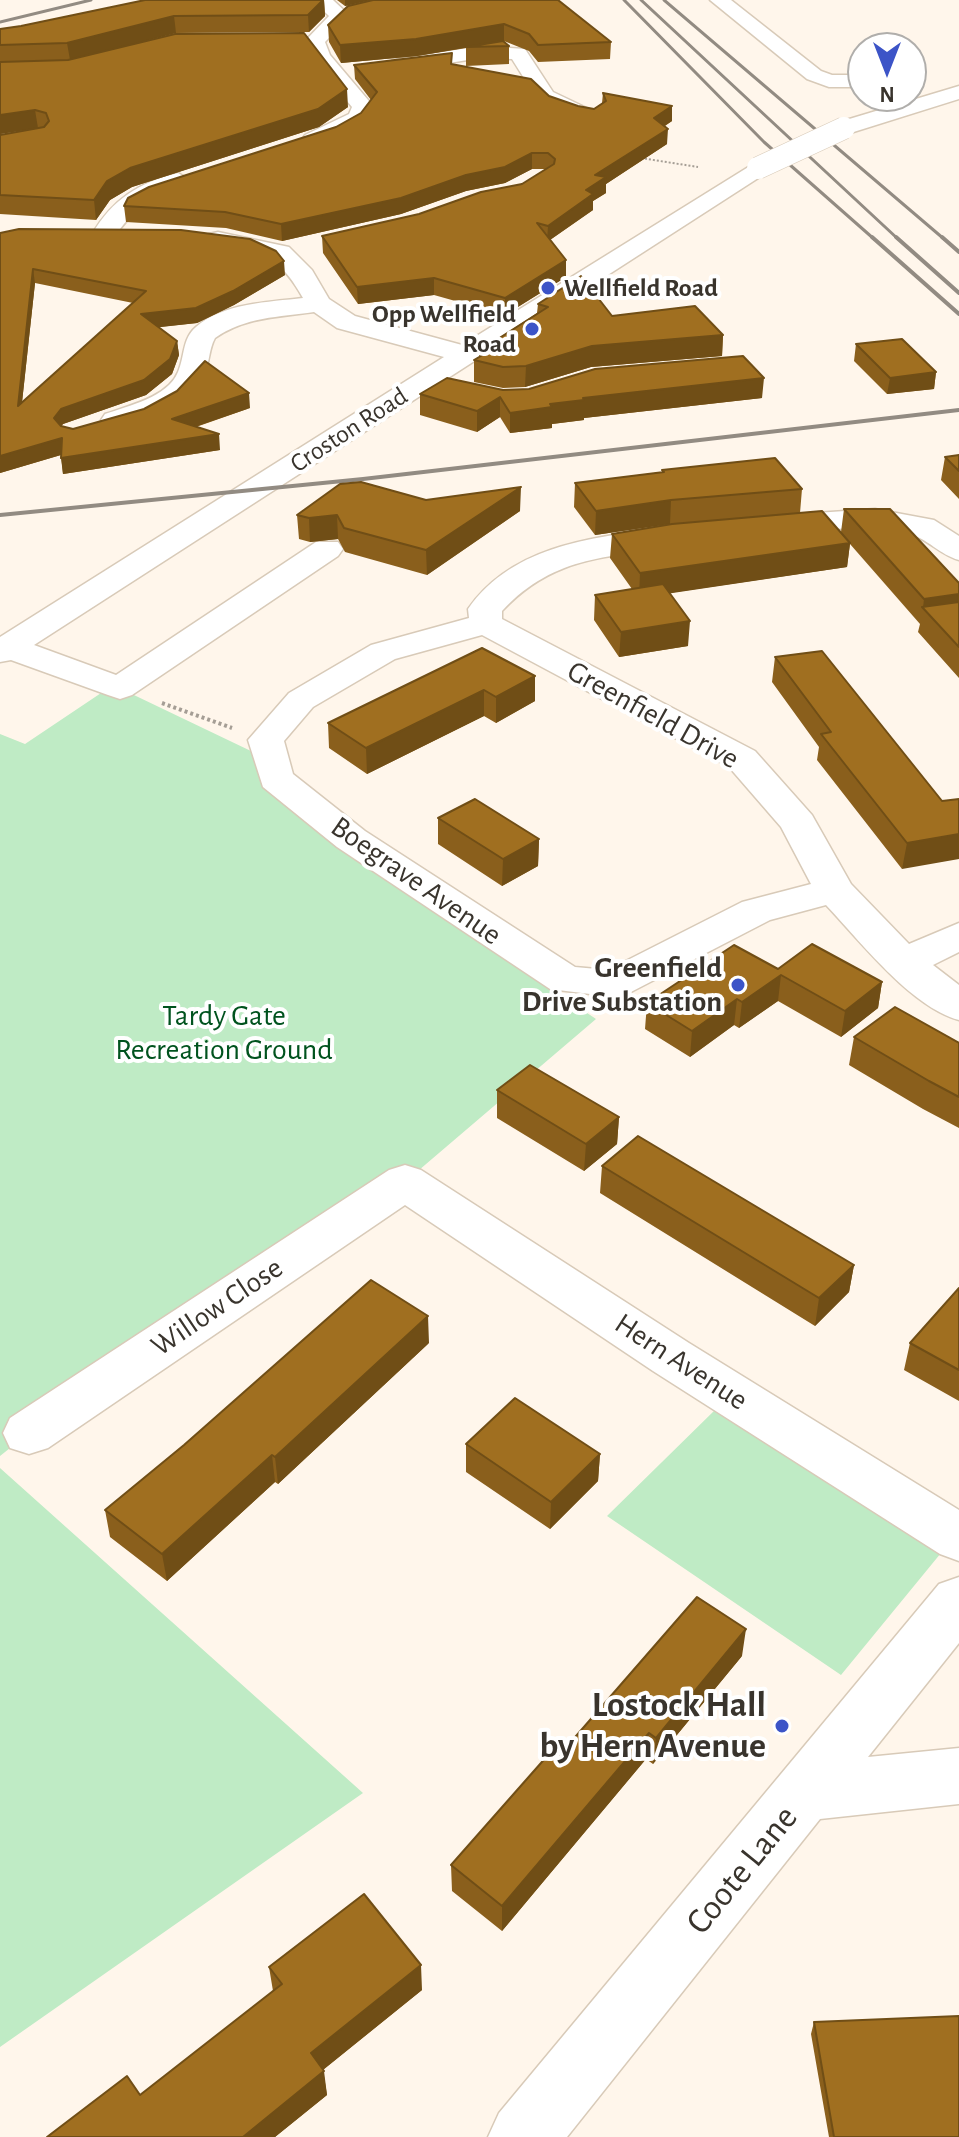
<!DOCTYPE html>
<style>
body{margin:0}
#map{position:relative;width:959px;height:2137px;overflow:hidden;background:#fff6eb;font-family:"Alegreya Sans",sans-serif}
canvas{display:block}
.north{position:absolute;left:847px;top:32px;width:80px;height:80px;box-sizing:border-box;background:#fff;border:2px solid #b0aeab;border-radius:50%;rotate:180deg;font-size:22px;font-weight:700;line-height:32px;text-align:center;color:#39342d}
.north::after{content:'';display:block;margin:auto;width:28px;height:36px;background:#3c54c7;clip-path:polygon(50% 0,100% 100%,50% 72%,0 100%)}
</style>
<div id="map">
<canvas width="959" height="2137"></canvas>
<div class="north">N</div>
</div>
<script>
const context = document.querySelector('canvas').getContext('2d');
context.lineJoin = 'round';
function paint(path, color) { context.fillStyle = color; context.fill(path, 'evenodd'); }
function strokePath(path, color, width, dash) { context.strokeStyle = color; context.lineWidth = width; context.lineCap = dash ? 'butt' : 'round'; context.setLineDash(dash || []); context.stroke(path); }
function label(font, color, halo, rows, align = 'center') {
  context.font = font + ' "Alegreya Sans",sans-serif'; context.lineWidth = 8; context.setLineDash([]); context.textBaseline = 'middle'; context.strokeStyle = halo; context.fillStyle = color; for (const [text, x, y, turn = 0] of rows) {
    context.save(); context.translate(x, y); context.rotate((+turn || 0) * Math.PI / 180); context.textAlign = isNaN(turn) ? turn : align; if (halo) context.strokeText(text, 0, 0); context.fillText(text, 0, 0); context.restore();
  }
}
paint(new Path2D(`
 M113 685 253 752 408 892 596 1019 405 1182 29 1433 0 1456V734L25 744Z
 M717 1408 941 1553 841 1675 607 1516Z
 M0 1468 363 1793 0 2047Z`), '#bfebc5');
const minor = new Path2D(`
 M312 0H333L350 16 325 42 330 55 374 107 366 123 313 147 305 145 302 140 305 135 349 114 352 107 313 60 305 41 329 16Z
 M710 0H731L821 71 832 75H863V87H829L807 79Z
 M480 46 525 49 553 92 597 113 586 119C535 107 538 99 512 59L480 58 393 72 383 66 393 60Z
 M959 86V99L844 135 833 128 836 123Z
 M758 161 769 168 766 173 34 645 116 675 316 542H338L343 549 338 556 132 695 120 699 108 695 11 660 0 662V637L444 357 337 328 314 312C279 317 245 317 215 338 208 350 210 366 202 379 188 404 132 433 105 426L101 420 105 414C128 406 168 397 178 372 185 356 182 339 196 327 223 303 269 302 303 298 276 249 258 256 209 244L206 239 209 234 218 232 289 247 312 270 329 299 355 316 462 345Z
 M178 173 190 180 186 185C151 195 133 209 113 239H95L92 234C113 199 138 183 178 173Z
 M875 509 934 520 959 536V560C940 555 927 538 909 534 864 523 817 531 771 534L760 532 755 525 760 518 771 516Z
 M671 527 682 529 687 536 682 543C611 560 557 552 502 611V619L755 751 812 815 851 884 909 944 959 923V952L933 965 959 985V1020C911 1007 860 941 826 905L770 920 629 993 614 997 550 989 337 847 263 787 248 740 289 693 371 645 469 618 468 609C514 543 598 537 671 527ZM482 635 729 767 781 827 811 884 742 902 608 970 575 967 365 831 293 774 284 741 313 707 395 659Z
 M405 1165 421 1170 689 1343 959 1510V1561L940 1554 653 1371 405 1205 48 1448 29 1454 10 1448 3 1433 10 1418 389 1170Z
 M959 1577V1643L868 1757 959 1748V1804L820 1819 567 2137H488L499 2113 939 1584Z`);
strokePath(minor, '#d8cab8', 3);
strokePath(new Path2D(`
 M641 158 698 167`), '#a59e95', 2, [2, 2]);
strokePath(new Path2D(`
 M162 703 232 728`), '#a59e95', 4, [3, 3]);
paint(minor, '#fff');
strokePath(new Path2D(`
 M624 0 764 142 874 239
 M641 0 898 239
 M664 0 944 239
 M0 22 91 0`), '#928b82', 3);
strokePath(new Path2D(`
 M872 237 959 314
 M896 237 959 293
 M942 237 959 252
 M0 515 363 479 959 410`), '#928b82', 4);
const minorBridge = new Path2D(`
 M758 168 844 128`);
strokePath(minorBridge, '#d8cab8', 23, []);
strokePath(minorBridge, '#fff', 22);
paint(new Path2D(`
 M324 0 325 16 309 32 176 33 109 50 348 107 319 127 132 187 110 200 96 220 0 214V135L38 128 0 134V29Z
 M337 0H371L345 6Z
 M373 0 611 42 610 59 538 62 529 51 504 41 509 46V64L466 66V48L417 56 341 63 329 42 328 25Z
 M452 53V64L578 106 594 109 602 103 603 93 672 121 665 126 667 144 606 184V193L593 201V210L550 240 566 277 505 315 434 295 358 304 323 253 322 236 419 214 522 184 546 169H532L505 183 466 191 401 214 282 241 226 228 126 222 124 206 336 127 361 113 371 100 355 79 354 65Z
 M0 233 285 275 234 305 197 323 159 327 177 341 179 355 172 374 146 395 63 424 61 426 73 429 250 408 196 427 220 450 63 474 61 455 0 473ZM35 283 133 303 22 402Z
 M538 304 723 335 722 356 591 367 525 387 503 388 474 382V360L479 357V351L537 313Z
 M856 344 936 372 934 389 887 394 854 361Z
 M503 390 762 398 584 418V420L552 424V428L510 433 500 417 477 432 420 415V394Z
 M959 455V499L941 480 945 457Z
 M662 470 802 489 800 513 670 524 595 535 574 507 575 483 662 472Z
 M426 500 520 511 427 575 345 552 338 539 310 542 299 539 297 515Z
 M844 509 959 583V678L918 632 920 624 850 544 847 567 669 593 688 646 619 657 594 620 595 595 632 589 610 558 612 534 841 532Z
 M775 657 942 801 902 869 817 760 819 747 772 682Z
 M535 676V701L496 723 484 716 367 774 329 748 328 723Z
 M438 818 539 839 538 866 502 886 438 844Z
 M778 969 882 982 878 1008 841 1037 778 1001 739 1028 734 1025 690 1057 645 1029 647 1003Z
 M854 1037 959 1043V1128L923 1109 849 1065Z
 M497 1090 619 1117 617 1144 584 1171 497 1118Z
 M602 1166 854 1265 849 1292 815 1326 600 1193Z
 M959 1288V1401L904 1370 910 1343Z
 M429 1343 278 1484 275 1482 167 1581 110 1537 105 1510Z
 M466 1444 600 1454 598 1481 550 1529 466 1472Z
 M742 1656 653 1764 646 1759 502 1931 452 1891 451 1865 563 1751Z
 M269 1967 422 1990 323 2070 327 2095 275 2137H47L140 2095 273 1991Z
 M814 2022 959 2137H829L811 2034Z`), '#8a5f1c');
paint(new Path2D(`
 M324 0 325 16 309 32 308 15Z
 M345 0H371L345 6Z
 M174 16 176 33 70 60 67 43Z
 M504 24V41L417 56 341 63 340 45Z
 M347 89 348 107 319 127 132 187 110 200 96 220 94 200 107 181 130 168Z
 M672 106V121L653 133 654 118Z
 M35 110 38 128 0 134V115Z
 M668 129 667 144 606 184V193L593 201V210L547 242 548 226 595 175Z
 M532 153V169L505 183 466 191 401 214 282 241 281 224Z
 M566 260V277L505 315V298Z
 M284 261 285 275 234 305 197 323 143 329 141 314Z
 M33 269 35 283 20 421 18 406Z
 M434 278V295L358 304 357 287Z
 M723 335 722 356 591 367 525 387 526 366 592 346Z
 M177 341 179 355 172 374 146 395 63 424 56 433 54 418 61 409Z
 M936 372 934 389 887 394 890 378Z
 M764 378 762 398 584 418V420L552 424V428L510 433V413L583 398Z
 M249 393 250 408 174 434 172 419Z
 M500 397V417L477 432V411Z
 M219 434 220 450 63 474 61 458Z
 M62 438 64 454 0 473V456Z
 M521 487 520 511 427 575 426 550Z
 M671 500 670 524 595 535 596 511Z
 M337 515 338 539 310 542 309 518Z
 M850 543 847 567 639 598 640 573Z
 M959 594V618L923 608 924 599Z
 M690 621 688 646 619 657 621 632Z
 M535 676V701L496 723V697Z
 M484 690V716L367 774 366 748Z
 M959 834V859L902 869 907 843Z
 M539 839 538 866 502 886 503 859Z
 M781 975 778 1001 739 1028 742 1002Z
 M882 982 878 1008 841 1037 845 1011Z
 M737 999 734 1025 690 1057 692 1031Z
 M619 1117 617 1144 584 1171 586 1144Z
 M854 1265 849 1292 815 1326 819 1298Z
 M428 1316 429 1343 278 1484 275 1457Z
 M600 1454 598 1481 550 1529 551 1502Z
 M272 1455 275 1482 167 1581 162 1554Z
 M746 1629 742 1656 653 1764 656 1738Z
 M649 1733 646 1759 502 1931V1906Z
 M421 1965 422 1990 314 2077 311 2053Z
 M324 2071 327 2095 275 2137H243Z`), '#704e16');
const building = new Path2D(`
 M145 0H323L308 15 174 16 67 43 0 45V29L21 26Z
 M373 0H558L611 42 538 45 529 34 504 24 416 39 340 45 328 25 348 6Z
 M304 33 347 89 318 109 130 168 107 181 94 200 0 195V135L44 127 49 121 46 113 35 110 0 115V62L68 60 175 34Z
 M503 41 509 46 466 47Z
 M452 53 451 64 531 79 549 96 578 106 594 109 606 101 603 93 672 106 654 118 668 129 595 175 606 177 586 190 593 194 548 226 537 223 566 260 505 298 434 278 357 287 322 236 419 214 481 192 522 184 554 164 555 159 548 153H532L505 167 466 175 401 198 281 224 225 212 124 206 128 198 149 187 336 127 361 113 377 92 354 65Z
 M19 229 181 230 250 239 276 251 284 261 233 291 196 308 141 314 177 341 170 359 144 380 61 409 54 418 61 426 73 429 144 409 177 391 205 361 249 393 172 419 219 434 61 458 62 438 0 456V233ZM33 269 146 291 18 406Z
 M581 276 612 316 695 306 723 335 592 346 526 366 503 367 474 360 486 353 479 351 548 307 538 304Z
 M902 339 936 372 890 378 856 344Z
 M743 356 764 378 583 398 584 400 550 404 552 407 510 413 500 397 477 411 420 394 447 378 503 390 529 389 595 369Z
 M959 455V471L945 457Z
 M775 458 802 489 671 500 596 511 575 483 664 472 662 470Z
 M361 482 426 500 521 487 426 550 344 528 337 515 309 518 297 515 340 484Z
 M844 509H890L959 583V594L924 599Z
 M822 511 850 543 640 573 612 534 672 524Z
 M663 584 690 621 621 632 595 595Z
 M959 602V647L922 607Z
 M482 648 535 676 496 697 484 690 366 748 328 723Z
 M822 651 942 801 959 799V834L907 843 821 734 831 732 775 657Z
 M475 799 539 839 503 859 438 818Z
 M812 944 882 982 845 1011 781 975 742 1002 737 999 692 1031 647 1003 734 945 778 969Z
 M895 1007 959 1043V1097L929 1081 854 1037Z
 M530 1065 619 1117 586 1144 497 1090Z
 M638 1136 854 1265 819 1298 602 1166Z
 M371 1280 428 1316 275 1457 272 1455 162 1554 105 1510 184 1445Z
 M959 1288V1370L910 1343Z
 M515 1398 600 1454 551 1502 466 1444Z
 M697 1597 746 1629 656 1738 649 1733 502 1906 451 1865 556 1746 563 1751Z
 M364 1894 421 1965 311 2053 324 2071 243 2137H47L127 2076 140 2095 282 1984 269 1967Z
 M959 2016V2137H834L814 2022Z`);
paint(building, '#a06f20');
strokePath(building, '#704e16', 2);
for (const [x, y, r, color] of [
 [548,288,8,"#3c54c7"],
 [532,329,8,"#3c54c7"],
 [738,985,8,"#3c54c7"],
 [782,1726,8,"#3c54c7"]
]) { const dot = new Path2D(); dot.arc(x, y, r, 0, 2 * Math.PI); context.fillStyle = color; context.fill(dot); strokePath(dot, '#fff', 3); }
label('bold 26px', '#39342d', '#fff', [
 ["Wellfield Road",564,288],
 ["Opp Wellfield",516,314,"right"],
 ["Road",516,344,"right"]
], 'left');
label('26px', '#39342d', '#fff', [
 ["Croston Road",349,430,-33]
]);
label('30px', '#39342d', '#fff', [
 ["Greenfield Drive",653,715,29],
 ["Boegrave Avenue",416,881,35],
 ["Willow Close",217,1307,-34],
 ["Hern Avenue",681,1362,33]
]);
label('bold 30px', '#39342d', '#fff', [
 ["Greenfield",722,968],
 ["Drive Substation",722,1002]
], 'right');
label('30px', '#00531e', '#fff', [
 ["Tardy Gate",224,1016],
 ["Recreation Ground",224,1050]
]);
label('bold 36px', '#39342d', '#fff', [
 ["Lostock Hall",766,1705],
 ["by Hern Avenue",766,1746]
], 'right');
label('36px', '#39342d', '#fff', [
 ["Coote Lane",742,1870,-51]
]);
</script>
